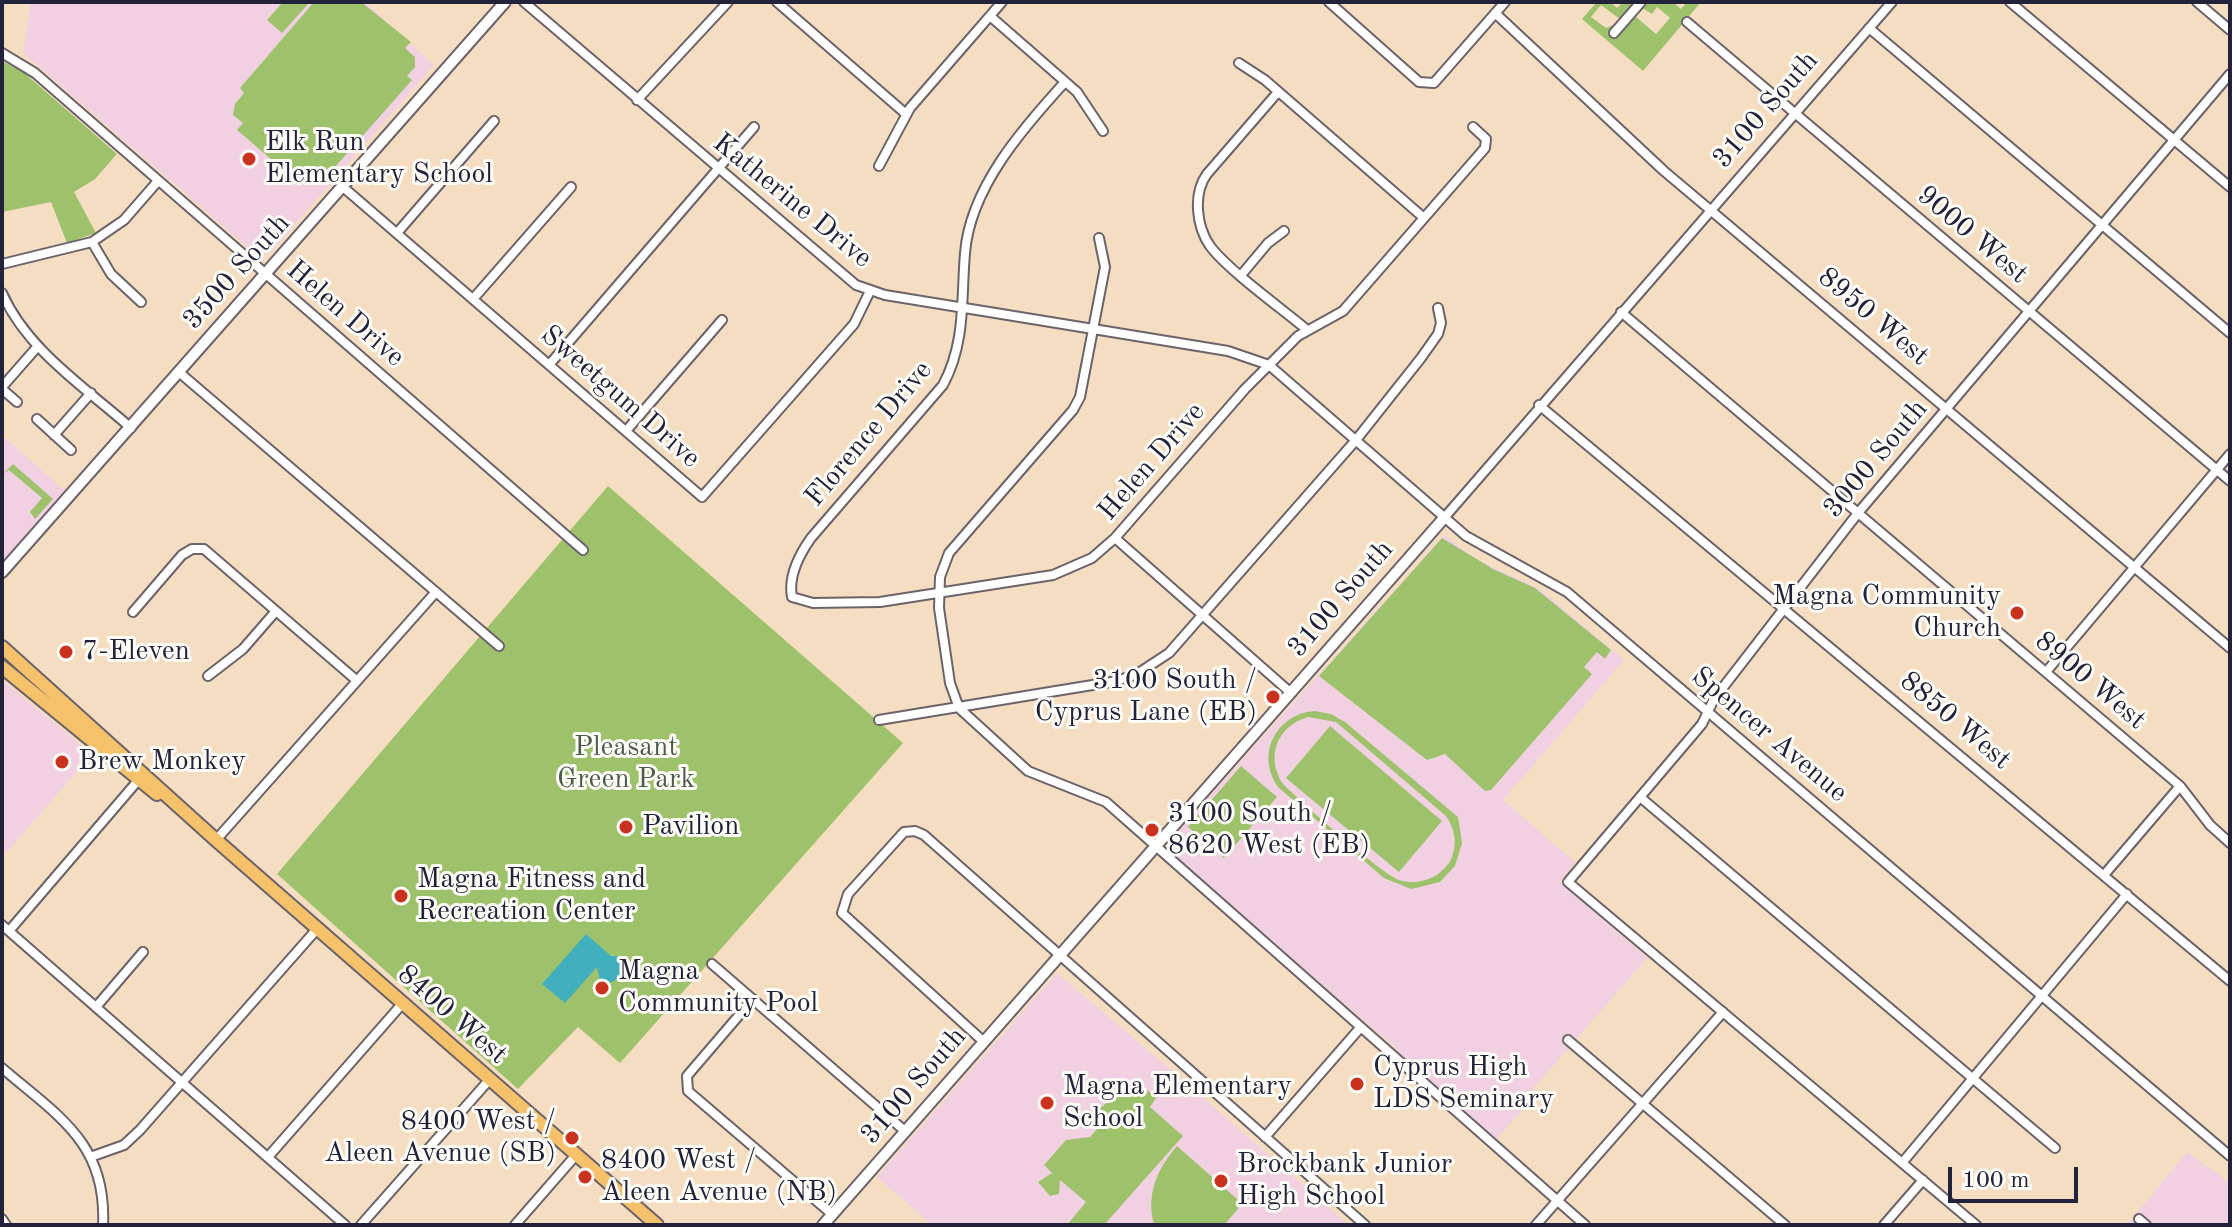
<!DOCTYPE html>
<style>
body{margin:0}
#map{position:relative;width:2232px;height:1227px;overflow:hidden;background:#f5ddc2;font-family:"Old Standard TT",serif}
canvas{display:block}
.frame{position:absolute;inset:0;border:4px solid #22223b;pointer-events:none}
.scale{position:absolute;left:1948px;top:1167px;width:130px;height:36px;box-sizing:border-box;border:4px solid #22223b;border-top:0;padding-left:10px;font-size:24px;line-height:28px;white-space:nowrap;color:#22223b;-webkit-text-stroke:6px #fdfcf7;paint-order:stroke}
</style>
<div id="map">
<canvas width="2232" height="1227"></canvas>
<div class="frame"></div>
<div class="scale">100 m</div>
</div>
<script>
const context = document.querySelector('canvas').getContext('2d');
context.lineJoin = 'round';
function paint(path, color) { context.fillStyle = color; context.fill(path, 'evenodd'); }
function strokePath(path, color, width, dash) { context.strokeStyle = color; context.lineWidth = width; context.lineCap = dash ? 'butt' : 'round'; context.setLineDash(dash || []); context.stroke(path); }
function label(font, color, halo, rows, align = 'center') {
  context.font = font + ' "Old Standard TT",serif'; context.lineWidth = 6; context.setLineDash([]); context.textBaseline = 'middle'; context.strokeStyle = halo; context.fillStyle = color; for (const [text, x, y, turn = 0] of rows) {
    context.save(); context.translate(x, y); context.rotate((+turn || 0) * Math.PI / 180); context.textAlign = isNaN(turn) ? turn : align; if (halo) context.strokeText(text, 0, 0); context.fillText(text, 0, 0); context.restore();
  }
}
paint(new Path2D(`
 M31 2H365L434 65 271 252 258 256 23 53Z
 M2 435 65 491 2 563Z
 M1444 535 1476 559 1538 588 1624 660 1503 800 1575 862 1560 882 1647 958 1533 1089 1537 1093 1496 1140 1398 1054 1397 1049 1168 852V843Z
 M2 680 92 754 7 852 2 847Z
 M1057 973 1177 1075 1349 1225H932L877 1177Z
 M2187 1152 2230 1183V1225H2127Z`), '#f1d0e2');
paint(new Path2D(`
 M283 2H310L282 33 267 20Z
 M314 2H361L411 42 405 48 415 57V67L407 76 412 80 328 175 324 171 316 180 305 181 296 173 292 177 237 130 243 123 233 115 235 104 244 93 240 88Z
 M1597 2H1610L1617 8 1623 2H1635L1620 19 1601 5 1591 17 1606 28 1613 25 1609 31 1611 38H1616L1635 16 1656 34 1670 18 1657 7 1652 14 1642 8 1647 2H1673L1681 9 1687 2H1701L1643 71 1582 19Z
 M2 61 22 71 117 154 95 179 74 192 96 233 67 243 51 202 2 212Z
 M13 464 53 499 35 519 30 512 42 498 9 470 3 474Z
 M608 486 903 743 620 1063 578 1027 518 1089 277 874Z
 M1442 538 1493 569 1535 588 1611 650 1605 659 1597 652 1584 667 1592 674 1491 790 1485 791 1445 754 1427 760 1319 676Z
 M1315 711 1331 714 1345 722 1458 817 1462 843 1455 866 1440 882 1411 889 1384 878 1279 788C1255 756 1275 714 1315 711ZM1308 717 1336 722 1446 816C1456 830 1458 848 1449 863 1438 879 1417 886 1399 880 1379 872 1301 802 1283 784 1265 757 1277 726 1308 717Z
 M1330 726 1442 821 1399 872 1286 778Z
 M1241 766 1277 797 1224 858 1188 827Z
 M1138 1082 1156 1098 1150 1107 1183 1136 1104 1225H1067L1086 1202 1060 1180 1059 1194 1050 1196 1038 1182 1052 1173 1044 1165 1066 1140 1090 1137 1106 1119 1098 1116V1110L1110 1100 1109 1095 1121 1087 1126 1096Z
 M1177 1146 1237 1199 1238 1209 1224 1225H1154C1146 1194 1157 1169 1177 1146Z`), '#9ec26c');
paint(new Path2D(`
 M586 934 611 956H627C626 973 617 983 601 985L597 967 565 1003 542 984Z`), '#42afbf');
const minor = new Path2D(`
 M524 2 856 285 885 295 1228 351 1269 365 1466 536 1567 592 2230 1156
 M777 2 906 114
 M1329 2 1419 82 1434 83 1505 2
 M2010 2 2230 187
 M2197 2 2230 30
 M1495 13 1664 171 2230 648
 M990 16 1077 92 1103 131
 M1687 22 2230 481
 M1869 28 2230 333
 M1614 33 1641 2
 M2 53 35 73 583 550
 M1239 63 1265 80 1424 218
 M1065 82C1023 128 970 188 965 253 961 300 966 342 943 385L811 538C799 555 788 576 792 597L813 603 880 602 1053 575 1092 558 1115 538 1245 389 1298 336 1343 311 1485 148 1486 139 1473 127
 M1278 92 1207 174C1193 193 1196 226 1210 246 1228 270 1281 308 1306 329
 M637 100 728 2
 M879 166 910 108 1002 2
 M343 187 702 497 854 324 870 291
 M397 233 494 121
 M1099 238 1105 267 1080 397 1073 410 949 553 940 577 939 608 950 683 959 708 1028 771 1106 802 1585 1225
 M92 242 111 274 141 302
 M2 264 92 242 124 220 158 181
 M1242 274 1268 243 1284 231
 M2 293C27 350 86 388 131 428
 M473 299 571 187
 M1621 312 2180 786 2210 825 2230 843
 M549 365 754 127
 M180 373 499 646
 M2 387 38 346
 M2 389 17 402
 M1539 405 2230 981
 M37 419 71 450
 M626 431 722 320
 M54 435 91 393
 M1444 518 1892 2
 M1115 538 1291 693
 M133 612 182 555 192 549H204L355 679
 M2046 672 2230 454
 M208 676 243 649 276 611
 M879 720 1117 681 1137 674 1169 653 1356 440 1421 358 1438 334 1441 323 1438 308
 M1640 797 2055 1148
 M216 840 435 593
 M2104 875 2180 786
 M2 925 345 1225
 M9 931 141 777
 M712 964 906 1132
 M753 999 687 1076 688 1091 833 1215
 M96 1007 143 952
 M1568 1040 1785 1225
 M984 1042 842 913 848 894 904 832 915 831 924 835 1365 1225
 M2 1068C58 1116 107 1143 103 1225
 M1265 1137 1360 1028
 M93 1156 124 1145 140 1130 317 929
 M268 1157 402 1004
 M1902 1163 2127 894
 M2 1219 6 1225
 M2139 1219 2146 1225
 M361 1225 490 1079
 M515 1225 576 1155
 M1536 1225 1723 1012
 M1884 1225 1923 1180
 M1976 1225 1568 882 1702 724 1714 699 1858 513 2230 74`);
const tertiary = new Path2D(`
 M2 572 505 2
 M823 1225 1444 518`);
const primary = new Path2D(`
 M2 647 216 840 657 1225
 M2 667 157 794`);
strokePath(minor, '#6c636a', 12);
strokePath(tertiary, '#6c636a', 14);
strokePath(primary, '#6c636a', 16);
strokePath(minor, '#fff', 8);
strokePath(tertiary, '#fff', 10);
strokePath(primary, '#f5c16b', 12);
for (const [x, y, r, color] of [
 [249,159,8,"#c8321e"],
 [2017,613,8,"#c8321e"],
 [66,652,8,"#c8321e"],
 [1273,697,8,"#c8321e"],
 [62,762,8,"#c8321e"],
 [626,827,8,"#c8321e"],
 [1152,830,8,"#c8321e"],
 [401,896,8,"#c8321e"],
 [602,988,8,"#c8321e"],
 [1357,1084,8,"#c8321e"],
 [1047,1103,8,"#c8321e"],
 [572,1138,8,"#c8321e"],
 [585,1177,8,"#c8321e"],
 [1221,1181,8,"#c8321e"]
]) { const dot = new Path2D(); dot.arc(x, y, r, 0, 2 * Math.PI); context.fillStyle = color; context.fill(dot); strokePath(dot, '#fdfcf7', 3); }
label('28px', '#22223b', '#fdfcf7', [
 ["3100 South",1766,110,-49],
 ["Katherine Drive",792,201,39],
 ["9000 West",1972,235,40],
 ["3500 South",237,272,-48],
 ["Helen Drive",345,314,41],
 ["8950 West",1873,317,40],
 ["Sweetgum Drive",620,397,41],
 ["Florence Drive",869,434,-50],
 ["3000 South",1876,459,-50],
 ["Helen Drive",1152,462,-49],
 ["3100 South",1341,599,-49],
 ["8900 West",2090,681,40],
 ["8850 West",1955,721,40],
 ["Spencer Avenue",1769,735,40],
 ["8400 West",452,1015,41],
 ["3100 South",914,1086,-49]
]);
label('28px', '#22223b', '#fdfcf7', [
 ["Elk Run",265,143],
 ["Elementary School",265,175],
 ["Magna Community",2001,597,"right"],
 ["Church",2001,629,"right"],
 ["7-Eleven",82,652],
 ["3100 South /",1257,681,"right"],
 ["Cyprus Lane (EB)",1257,713,"right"],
 ["Brew Monkey",78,762],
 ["3100 South /",1168,814],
 ["8620 West (EB)",1168,846],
 ["Pavilion",642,827],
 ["Magna Fitness and",417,880],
 ["Recreation Center",417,912],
 ["Magna",618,972],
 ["Community Pool",618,1004],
 ["Cyprus High",1373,1068],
 ["LDS Seminary",1373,1100],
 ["Magna Elementary",1063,1087],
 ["School",1063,1119],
 ["8400 West /",556,1122,"right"],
 ["Aleen Avenue (SB)",556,1154,"right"],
 ["8400 West /",601,1161],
 ["Aleen Avenue (NB)",601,1193],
 ["Brockbank Junior",1237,1165],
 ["High School",1237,1197]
], 'left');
label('28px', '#4d5a4c', '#fdfcf7', [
 ["Pleasant",626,748],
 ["Green Park",626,780]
]);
</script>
